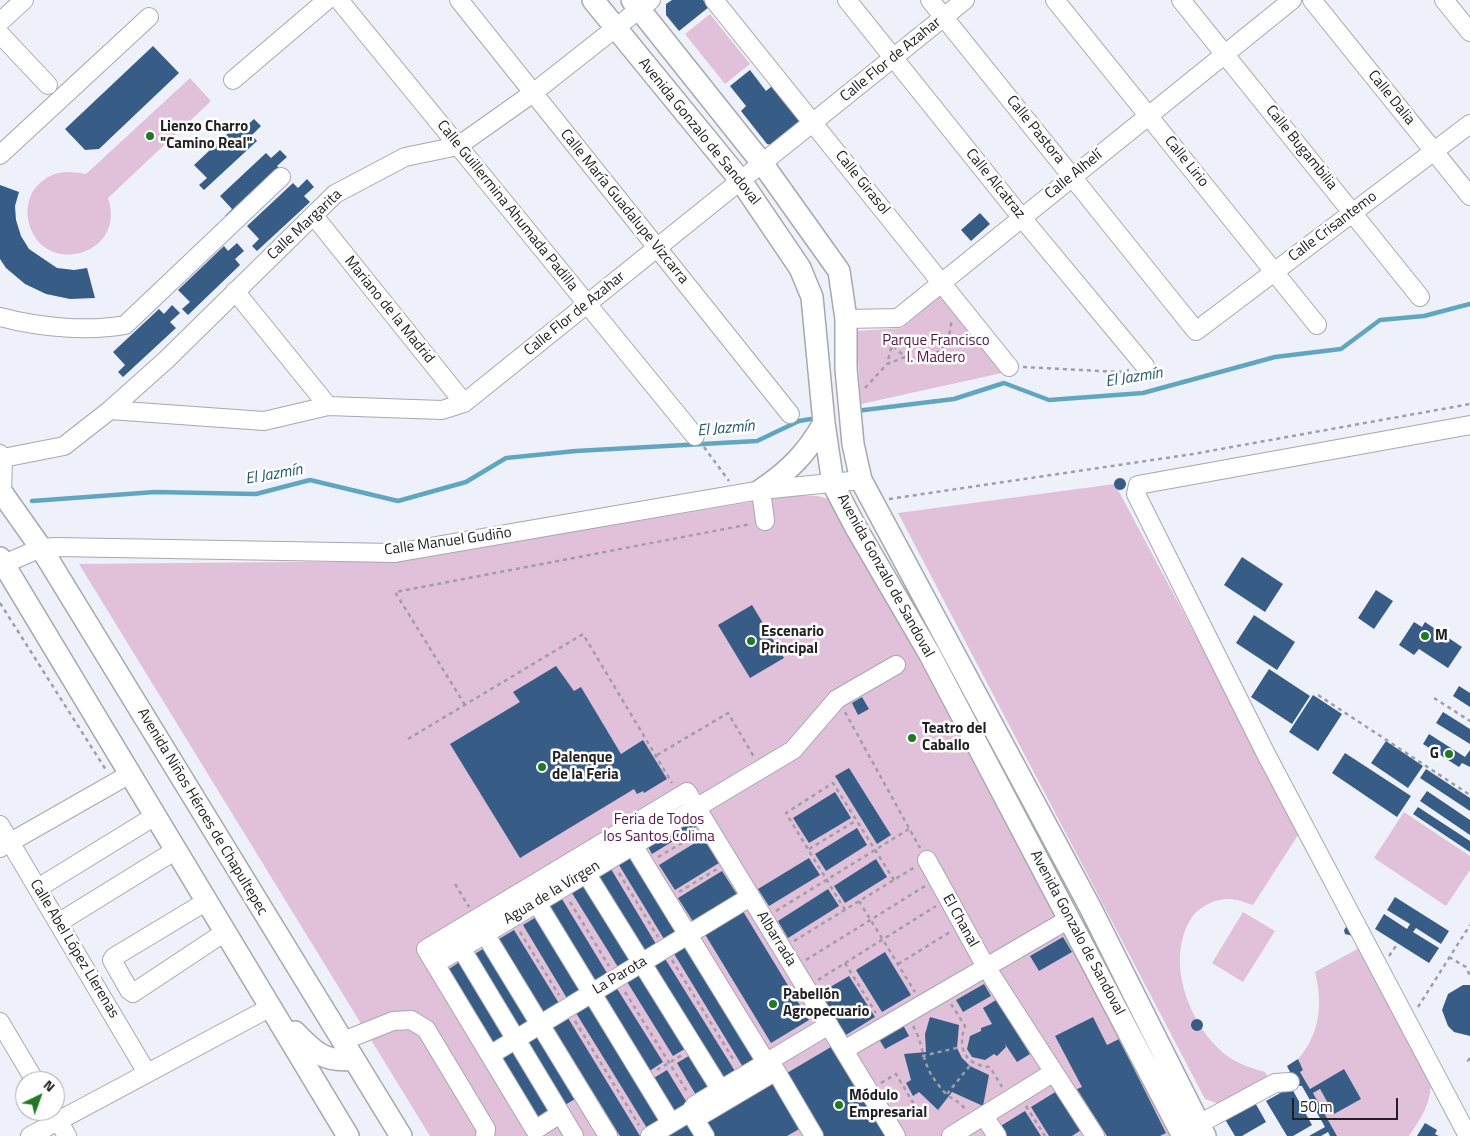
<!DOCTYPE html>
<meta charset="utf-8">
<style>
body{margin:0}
#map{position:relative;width:1470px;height:1136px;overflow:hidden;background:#eff1fa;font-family:"Titillium Web",sans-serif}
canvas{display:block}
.north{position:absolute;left:15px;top:1071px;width:50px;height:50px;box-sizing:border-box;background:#fff;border:1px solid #a6a6a7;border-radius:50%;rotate:42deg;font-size:14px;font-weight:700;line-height:20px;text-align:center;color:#212124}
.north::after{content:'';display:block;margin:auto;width:18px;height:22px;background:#227824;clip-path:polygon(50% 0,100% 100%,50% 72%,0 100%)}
.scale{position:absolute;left:1292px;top:1098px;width:106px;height:22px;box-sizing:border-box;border:2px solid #212124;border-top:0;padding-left:6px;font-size:15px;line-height:18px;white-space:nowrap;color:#212124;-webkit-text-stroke:4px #fff;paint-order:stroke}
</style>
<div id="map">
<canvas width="1470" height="1136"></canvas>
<div class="north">N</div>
<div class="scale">50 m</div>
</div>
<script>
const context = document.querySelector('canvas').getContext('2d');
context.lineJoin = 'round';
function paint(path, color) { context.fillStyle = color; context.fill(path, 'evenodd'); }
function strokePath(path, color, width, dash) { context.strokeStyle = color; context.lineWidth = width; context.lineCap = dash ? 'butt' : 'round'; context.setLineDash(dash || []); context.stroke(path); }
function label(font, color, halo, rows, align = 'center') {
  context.font = font + ' "Titillium Web",sans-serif'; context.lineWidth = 5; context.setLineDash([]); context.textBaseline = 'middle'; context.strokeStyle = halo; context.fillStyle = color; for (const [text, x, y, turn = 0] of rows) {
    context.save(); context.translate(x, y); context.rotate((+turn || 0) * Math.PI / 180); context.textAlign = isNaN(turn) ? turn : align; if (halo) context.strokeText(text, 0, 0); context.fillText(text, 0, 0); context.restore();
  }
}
paint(new Path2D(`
 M710 14 750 64 725 84 685 34Z
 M190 78 211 101 108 198C128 257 39 279 28 219 26 208 29 194 37 186 51 171 66 170 86 174Z
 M941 295 1002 373 861 404 856 331 902 328Z
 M1115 484 1300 832 1253 905C1246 903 1237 899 1230 899 1213 899 1197 907 1189 922 1166 964 1190 1026 1226 1055 1238 1064 1251 1068 1265 1072L1268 1077 1219 1104 1205 1099 898 513Z
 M794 495 818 496 835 501 1171 1136H430L79 564 397 561Z
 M1404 812 1470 856V870L1446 906 1374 858Z
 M1243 912 1275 931 1243 982 1212 963Z
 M1361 947 1431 1078C1431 1104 1423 1115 1409 1136H1337L1313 1093 1320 1089 1334 1114 1344 1069 1310 1089 1300 1072 1303 1070 1298 1059C1320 1034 1323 1004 1315 972Z`), '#e1c0d9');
strokePath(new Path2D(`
 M856 411 954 399 1004 383 1049 400 1143 393 1275 357 1341 349 1380 320 1424 316 1470 304
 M32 501 155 492 256 494 310 480 398 501 466 482 506 458 576 451 757 441 799 421 817 418`), '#61a6c1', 4.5);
paint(new Path2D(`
 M672 0H703L709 7 679 31 666 15V4Z
 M153 46 179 73 99 149 85 150 65 129Z
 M750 70 766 91 772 86 801 123 773 145 767 144 741 111 746 106 730 86Z
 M254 119 261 126 252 135 257 141 204 190 199 185 207 178 194 165 240 122 245 127Z
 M280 150 287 157 277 166 283 172 230 222 225 216 232 209 220 196 266 153 271 158Z
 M307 179 314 187 304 196 310 202 257 251 252 246 259 239 247 226 293 183 298 188Z
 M0 185 19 192 15 206 16 220 21 236 29 249 57 268 74 270 87 268 95 298 70 299 46 294 25 284 6 268 0 259Z
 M980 213 990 224 971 241 961 230Z
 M237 243 244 251 235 259 240 265 188 315 182 309 190 302 178 290 224 246 228 251Z
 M172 305 180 313 170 322 176 328 123 377 118 372 125 365 113 352 159 309 164 314Z
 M1114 484a6 6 0 1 1 12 0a6 6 0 1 1-12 0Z
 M1242 557 1283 584 1265 612 1224 585Z
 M1376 590 1393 601 1374 629 1358 618Z
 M752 605 784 658 750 678 718 625Z
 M1254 615 1295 642 1277 670 1236 643Z
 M1414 622 1422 627 1425 622 1462 647 1448 668 1419 649 1414 655 1399 645Z
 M556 666 574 691 581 687 621 754 643 740 667 779 644 793 643 791 637 794 634 789 520 858 450 744 520 702 513 692Z
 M1269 669 1310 696 1292 724 1251 697Z
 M1459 686 1470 693V707L1453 696Z
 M1313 695 1342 714 1318 751 1289 732Z
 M862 697 869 709 858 715 852 703Z
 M1443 712 1470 729V744L1436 723Z
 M1429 734 1465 757 1470 750V767L1462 763 1459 767 1423 744Z
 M1386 741 1423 766 1408 788 1371 763Z
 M1345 753 1411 796 1397 817 1332 773Z
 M849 768 891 835 877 844 835 776Z
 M1426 769 1470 798V811L1420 778Z
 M1427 791 1470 820V835L1420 801Z
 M835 792 851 818 809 843 793 818Z
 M1418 807 1470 841V852L1413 814Z
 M692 820 696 827 652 854 648 847Z
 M857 828 867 845 826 871 815 854Z
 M703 838 719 863 675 890 659 865Z
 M634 855 679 930 664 939 619 865Z
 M809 858 820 875 769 906 758 889Z
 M876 859 887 877 845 903 834 886Z
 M611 869 656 944 641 953 596 878Z
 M722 871 738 896 694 923 678 898Z
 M587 883 633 958 618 967 572 893Z
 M828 889 839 906 788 938 778 921Z
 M1395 897 1449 931 1441 944 1416 928 1413 932 1439 948 1429 963 1375 929 1384 914 1407 929 1410 924 1387 910Z
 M562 899 607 973 592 983 547 908Z
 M741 908 809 1020 771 1043 703 931Z
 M538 916 583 991 568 1000 523 925Z
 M1347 926 1353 936 1345 934 1344 930Z
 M514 930 560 1005 544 1014 499 939Z
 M1063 937 1072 952 1039 971 1030 956Z
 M688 943 761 1062 746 1072 673 952Z
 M488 946 534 1020 519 1029 473 955Z
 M885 952 911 995 882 1012 856 970Z
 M664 957 738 1076 723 1086 650 966Z
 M461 961 507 1036 492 1045 446 971Z
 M641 971 688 1047 673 1056 626 980Z
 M849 976 875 1017 846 1035 820 993Z
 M984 984 991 996 963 1012 956 1000Z
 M1463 985H1470V1036L1454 1032 1448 1026 1442 1010 1448 994Z
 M616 987 663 1062 648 1072 601 996Z
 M996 1000 1030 1054 1017 1062 1005 1044 1006 1047 997 1056 994 1054 985 1060 972 1057 967 1049 970 1036 981 1031V1028L992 1024 983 1008Z
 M592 1004 665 1123 650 1133 576 1013Z
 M930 1017 959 1025 957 1048 962 1058 970 1066 989 1075 983 1106 952 1092 938 1110 919 1092 913 1096 906 1083 911 1080 904 1054 926 1052 925 1034Z
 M1093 1017 1107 1045 1119 1039 1166 1133 1160 1136H1107L1077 1089 1082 1087 1055 1036Z
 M568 1018 640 1136H620L553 1027Z
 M1191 1025a6 6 0 1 1 12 0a6 6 0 1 1-12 0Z
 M903 1025 909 1036 885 1049 879 1039Z
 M542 1034 580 1096 565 1105 527 1043Z
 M836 1044 891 1136H824L787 1073Z
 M515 1049 553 1112 538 1121 500 1058Z
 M692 1054 714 1090 699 1100 677 1063Z
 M1298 1059 1303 1070 1300 1072 1310 1089 1344 1069 1361 1099 1334 1114 1320 1089 1313 1093 1337 1136H1330L1328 1132 1321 1136H1309L1325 1127 1302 1086 1292 1085V1076L1287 1066Z
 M667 1070 689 1106 674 1115 652 1079Z
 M772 1079 801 1128 787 1136H709L700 1121Z
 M1291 1087 1312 1125 1293 1136H1287L1266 1101Z
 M1057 1091 1081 1130 1072 1136H1049L1031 1107Z
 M1253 1099 1266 1122 1242 1136H1235L1223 1116Z
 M1025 1111 1041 1136H1005L999 1127Z
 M689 1118 699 1136H658Z
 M1425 1123 1437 1130 1435 1134 1439 1136H1417Z`), '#375c86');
const minor = new Path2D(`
 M339 0 695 436
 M459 0 790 414
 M714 0 1009 367
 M847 0 1022 218 1145 366
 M930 0 1196 331 1470 124
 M1055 0 1317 325
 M1181 0 1420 297
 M1312 0 1470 196
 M1444 0 1470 32
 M0 22 24 0
 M0 34 48 85
 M233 80 327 0
 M0 155 149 17
 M314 216 464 403
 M235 291 328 406
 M0 317C37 327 87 332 125 325L281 177
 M846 319 898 318 1292 0
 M110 410 264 421 328 406 442 410 464 403 965 0
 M0 454 3 458 2 492
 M3 458 64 446 110 410 166 360 335 194 405 157 458 146 533 93 651 0
 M761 490 765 521
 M4 564 41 548 56 547 395 553 761 490 861 480
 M0 825 147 1073
 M628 837 766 1062
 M0 848 130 774
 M927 860 986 967 1095 1136
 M586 873 727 1100
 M38 888 155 816
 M207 901 114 957 112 960 129 990 133 993 225 932
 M537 903 671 1123
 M58 923 176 850
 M485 934 608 1136
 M461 948 574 1136
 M435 964 793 750 837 699 896 665
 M0 1022 35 1081
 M343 1041 393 1021 411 1020 426 1029 486 1129 485 1136
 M844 1050 1062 923
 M490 1055 750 897
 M770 1061 814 1136
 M53 1111 67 1136
 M690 1112 705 1136
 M560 1114 535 1130 426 949 687 792 896 1136
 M984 1116 997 1136
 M695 1119 776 1071
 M1199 1124 1275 1083 1290 1082
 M30 1136 271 1007
 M650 1136 690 1112 695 1105 829 1025
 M951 1136 1054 1072
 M1468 1136 1267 756 1136 494 1138 485 1470 425`);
const major = new Path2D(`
 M593 0 741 181 800 268 812 297 824 423 833 484 855 526 929 653 1183 1136
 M632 0 762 163 839 271 846 319V369L853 444 861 480 1090 907 1205 1136
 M0 490 41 548 401 1136
 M761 490C790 470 806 454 824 423
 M0 558 348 1136
 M295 1032C314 1052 325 1063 354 1059`);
strokePath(minor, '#a6a8b0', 20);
strokePath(major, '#a6a8b0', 24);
strokePath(new Path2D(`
 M886 333 892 345
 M905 357C910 358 917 360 922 359 941 357 952 337 951 319
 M1023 367 1119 372 1129 370
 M865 388 887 364 905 357 892 345 887 364
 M704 447 729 481
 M889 499 1193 454 1470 404
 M0 603 106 770
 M1318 695 1470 795
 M1434 698 1470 721
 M465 705 395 592 751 524
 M845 712 920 848
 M408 739 583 634 672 783
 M657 755 728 713 754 757
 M809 849 857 820
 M658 857 696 835
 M619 873 658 937
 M455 884 469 907
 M679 892 717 869
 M859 901 915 992
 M570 902 609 966
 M845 910 786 813 833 783 894 880
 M776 911 909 829
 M520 932 559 995
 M794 941 915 867
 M1389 956 1398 943
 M1449 957 1466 967 1470 976
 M672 960 735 1062
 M806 960 925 886
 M845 963 876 1013
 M898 964 950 932
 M818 980 936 906
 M625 992 688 1093
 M951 1004 965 1026C957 1049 965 1065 990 1067L1002 1087
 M1418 1007 1470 925
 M575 1021 639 1125
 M913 1026C923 1042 922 1060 932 1076 936 1082 942 1090 947 1095 954 1100 960 1102 965 1109
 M922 1056 961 1047
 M1470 1058 1468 1061 1470 1065
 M657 1070 682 1055
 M881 1083 896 1074 915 1106 899 1115
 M947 1094 972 1063
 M1026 1106 1045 1136`), '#9e9fa6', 2.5, [4, 4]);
strokePath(minor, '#fff', 18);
strokePath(major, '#fff', 21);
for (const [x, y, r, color] of [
 [150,136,5,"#227824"],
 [1425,636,5,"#227824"],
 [751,641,5,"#227824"],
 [912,738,5,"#227824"],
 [1449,754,5,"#227824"],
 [542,767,5,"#227824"],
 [773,1004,5,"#227824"],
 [839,1105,5,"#227824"]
]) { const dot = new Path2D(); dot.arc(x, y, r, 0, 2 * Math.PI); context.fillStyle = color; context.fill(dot); strokePath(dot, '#fff', 2); }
label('15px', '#212124', '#fff', [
 ["Calle Flor de Azahar",891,60,-39],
 ["Calle Dalia",1391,98,51],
 ["Calle Pastora",1035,130,51],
 ["Avenida Gonzalo de Sandoval",699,132,51],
 ["Calle Bugambilia",1301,148,51],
 ["Calle Lirio",1186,162,51],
 ["Calle Alhelí",1074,175,-39],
 ["Calle Girasol",862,183,51],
 ["Calle Alcatraz",995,184,51],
 ["Calle Guillermina Ahumada Padilla",507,206,51],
 ["Calle María Guadalupe Vizcarra",624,207,51],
 ["Calle Margarita",305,225,-43],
 ["Calle Crisantemo",1333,227,-37],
 ["Mariano de la Madrid",389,310,51],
 ["Calle Flor de Azahar",575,314,-39],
 ["Calle Manuel Gudiño",448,542,-8],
 ["Avenida Gonzalo de Sandoval",885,576,61],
 ["Avenida Niños Héroes de Chapultepec",202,812,59],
 ["Agua de la Virgen",552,893,-31],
 ["El Chanal",960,921,61],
 ["Avenida Gonzalo de Sandoval",1077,933,62],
 ["Albarrada",776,939,58],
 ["Calle Abel López Llerenas",74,949,59],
 ["La Parota",620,976,-31]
]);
label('bold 15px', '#212124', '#fff', [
 ["Lienzo Charro",160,127],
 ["\"Camino Real\"",160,144],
 ["Escenario",761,632],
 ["Principal",761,649],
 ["M",1435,636],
 ["Teatro del",922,729],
 ["Caballo",922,746],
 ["G",1439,754,"right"],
 ["Palenque",552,758],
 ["de la Feria",552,775],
 ["Pabellón",783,995],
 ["Agropecuario",783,1012],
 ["Módulo",849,1096],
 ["Empresarial",849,1113]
], 'left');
label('15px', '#531649', '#fff', [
 ["Parque Francisco",936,341],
 ["I. Madero",936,358],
 ["Feria de Todos",659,820],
 ["los Santos Colima",659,837]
]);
label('italic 16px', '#1f576b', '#fff', [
 ["El Jazmín",1134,378,-9],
 ["El Jazmín",726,429,-5],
 ["El Jazmín",274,475,-10]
]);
</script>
